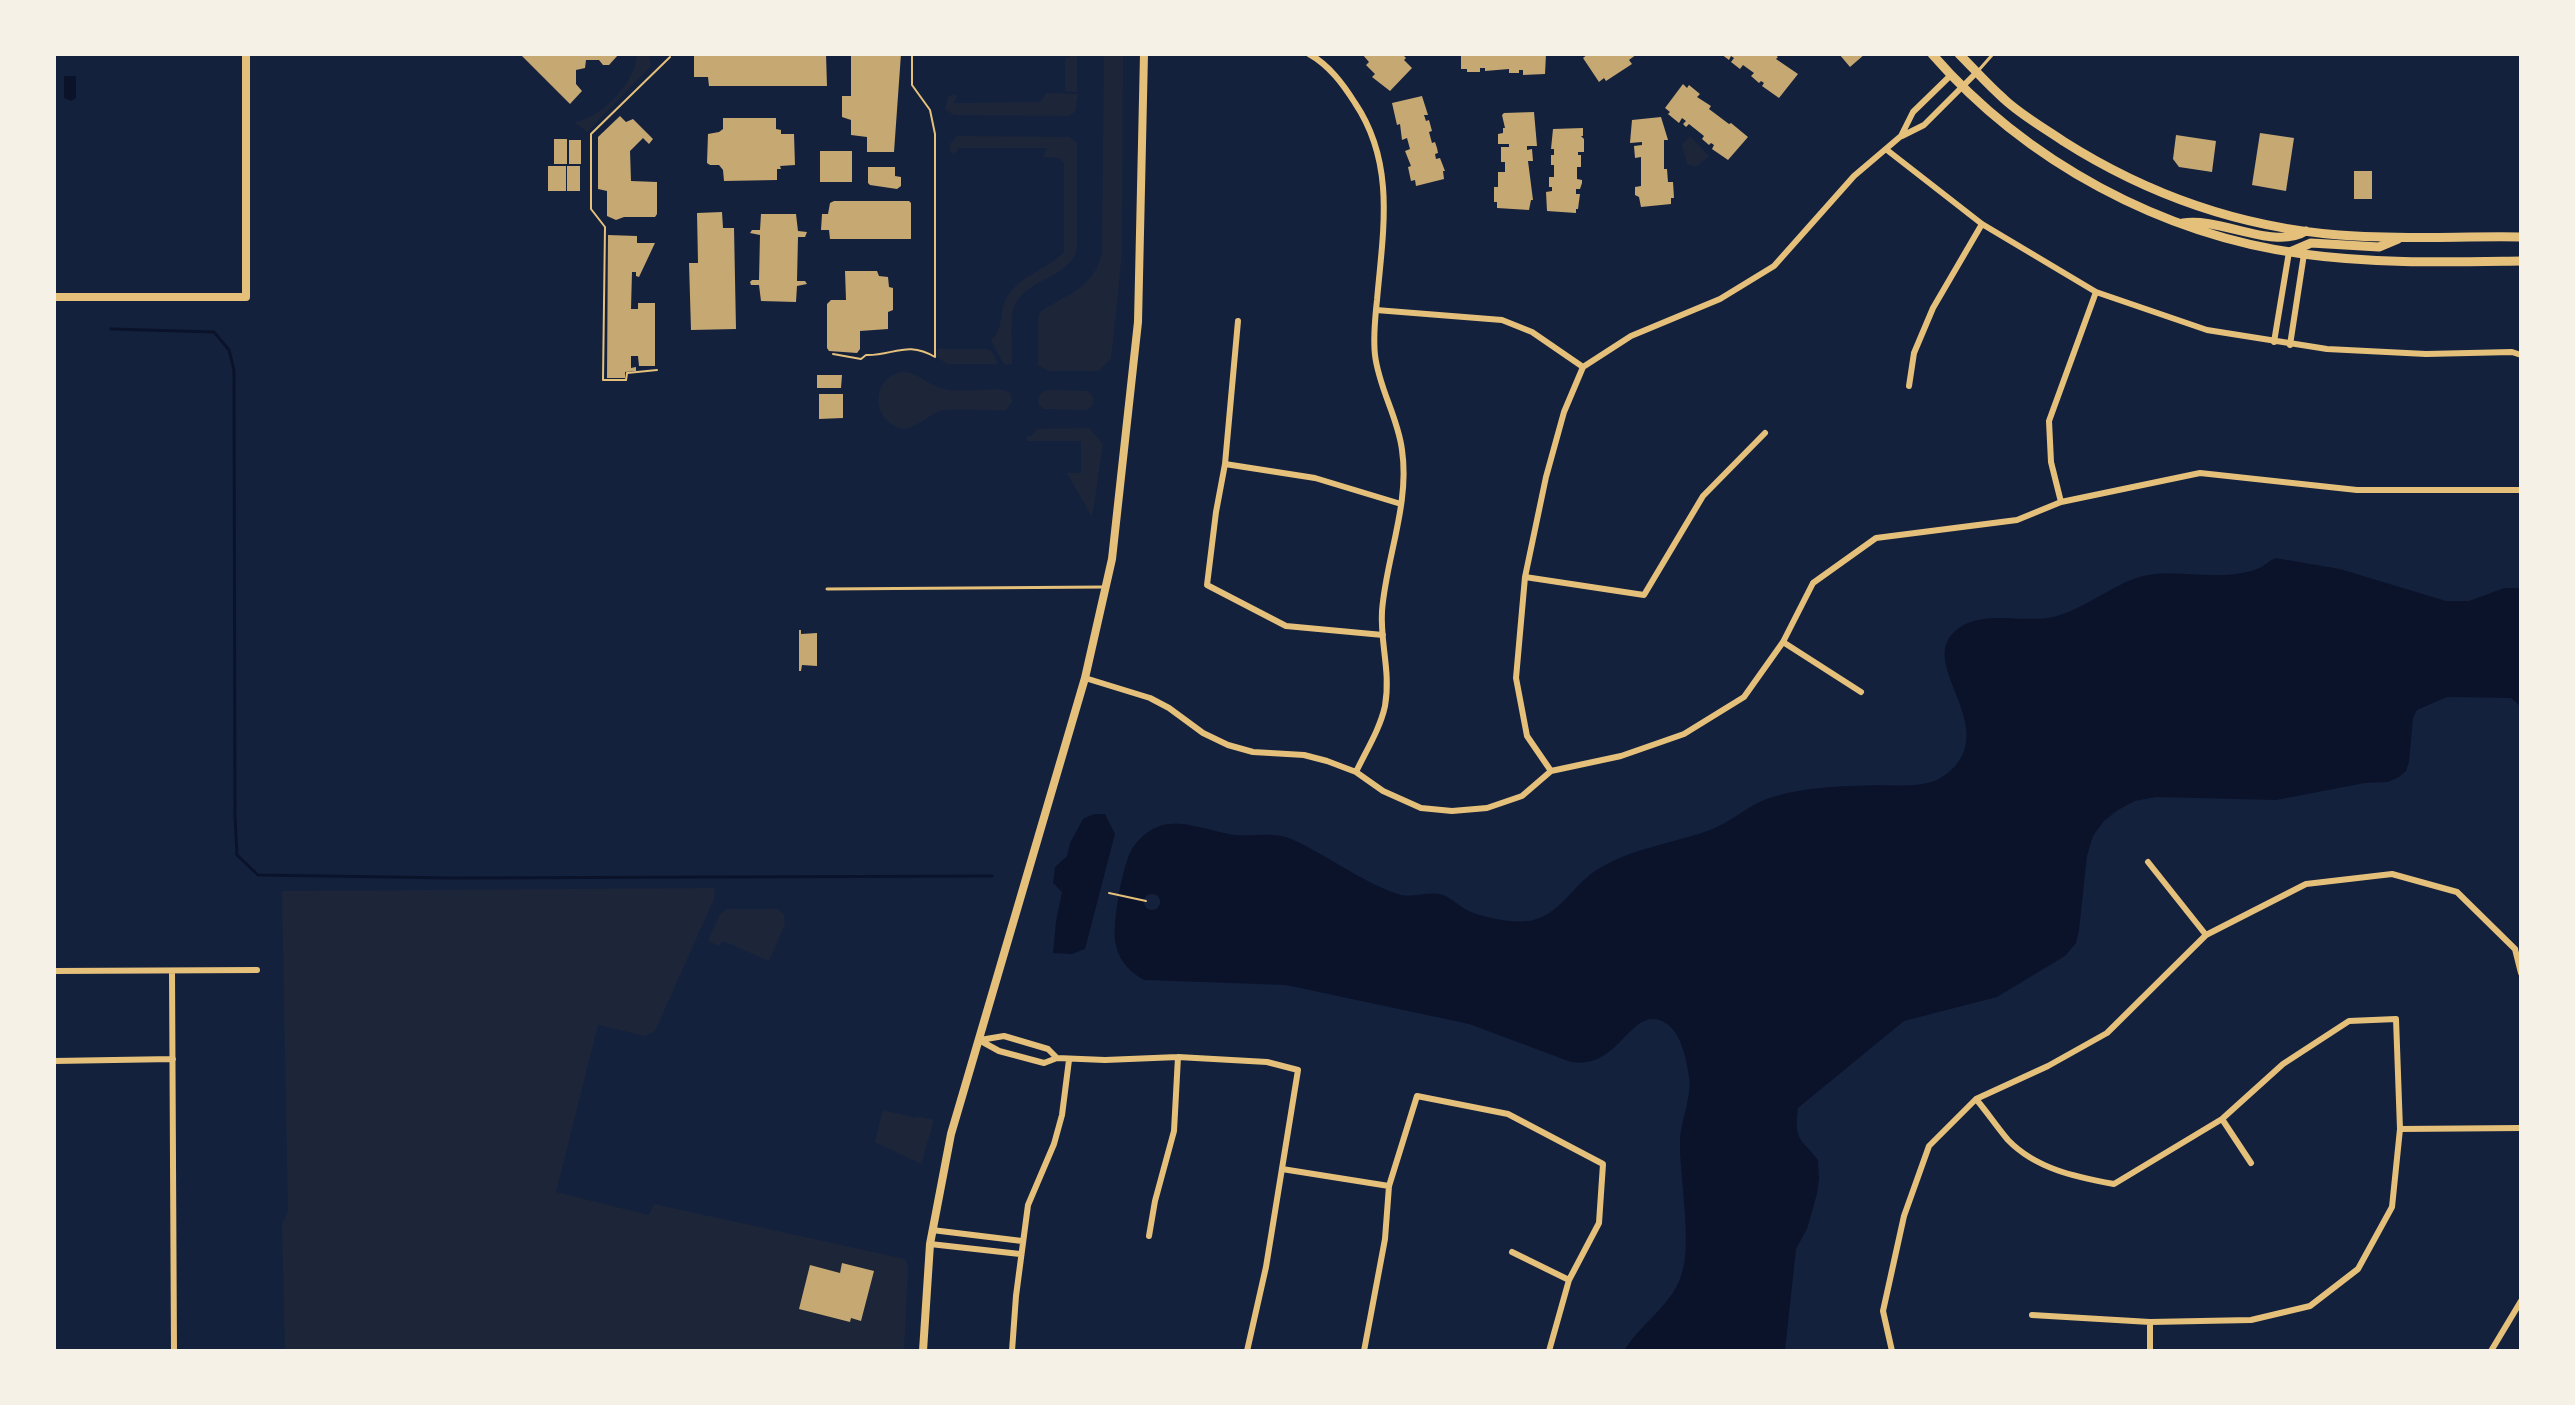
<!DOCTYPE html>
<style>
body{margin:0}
#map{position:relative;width:2575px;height:1405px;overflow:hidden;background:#14213d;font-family:Jost,sans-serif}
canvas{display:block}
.frame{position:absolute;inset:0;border:56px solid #f6f1e7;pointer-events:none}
</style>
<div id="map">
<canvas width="2575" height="1405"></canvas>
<div class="frame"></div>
</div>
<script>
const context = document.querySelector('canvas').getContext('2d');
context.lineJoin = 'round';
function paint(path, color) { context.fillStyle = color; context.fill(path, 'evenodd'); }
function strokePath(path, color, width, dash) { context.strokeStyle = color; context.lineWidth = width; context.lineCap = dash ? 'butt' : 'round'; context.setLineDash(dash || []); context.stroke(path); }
paint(new Path2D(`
 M637 54H649L651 66 587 132 574 122C601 119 637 81 637 54Z
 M1074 54H1077V92L1065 91V59Z
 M1104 54H1123L1122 254 1111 359 1098 371H1048L1038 365V318L1041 311C1067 295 1095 286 1102 253Z
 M1046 93 1078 94 1075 112 1069 116 954 115 945 109 948 97 954 94 957 95 954 103 1040 102Z
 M957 136 1069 137 1077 143V248C1071 279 1026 277 1014 307 1009 321 1013 349 1012 364L1006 365 1003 363 991 340C1005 328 998 312 1007 297 1020 275 1047 270 1064 252V163L1058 158 1043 157 1047 148H959L954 155 950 152V144Z
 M1690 136 1709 156 1696 167 1687 164 1682 145Z
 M937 349H987L992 352 998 364H947L936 356Z
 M900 372C917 371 925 383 940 388 959 394 983 388 1003 390L1010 393 1012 402 1006 410C986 411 965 408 945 410 924 412 908 446 884 417 878 409 877 399 880 390 883 380 891 376 900 372Z
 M1048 390 1088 391 1093 397V404L1088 410 1044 409 1039 405 1038 399 1041 393Z
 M1089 428 1103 444 1092 517 1067 473H1081V441H1027V436H1031L1037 429Z
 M715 888 714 899 655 1031 645 1036 598 1025 556 1192 649 1215 654 1204 905 1259 908 1266 904 1351H285L282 1224 288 1211 282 891Z
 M727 909H777L784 914 785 924 769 961 723 941 719 946 708 941 720 914Z
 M883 1110 916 1118 917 1116 934 1120 921 1164 875 1142Z`), '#1d2539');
paint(new Path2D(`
 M64 76H76V98L71 101 64 98Z
 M2276 558 2340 569 2446 601H2469L2504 588H2521V707L2511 698 2447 697 2417 710 2413 718 2409 762 2406 771 2399 777 2388 782 2365 783 2276 800 2156 797 2135 801 2118 810 2104 821 2093 836 2087 856 2079 930 2076 943 2065 956 1997 997 1904 1021 1798 1108C1794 1141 1800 1137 1818 1160L1819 1179 1817 1194 1807 1229 1796 1249 1785 1351H1624C1640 1324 1671 1306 1681 1276 1693 1244 1679 1177 1680 1140 1681 1120 1692 1096 1689 1077 1686 1058 1681 1027 1659 1020 1629 1011 1618 1070 1571 1062L1469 1024 1286 985 1144 980C1130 972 1120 962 1116 946 1111 928 1122 865 1132 849 1140 836 1153 826 1168 824 1186 821 1211 831 1229 834 1248 838 1272 831 1289 838 1325 853 1361 882 1398 894 1412 899 1429 890 1443 895 1452 898 1460 907 1469 911 1486 918 1511 923 1529 921 1559 916 1572 886 1595 871 1630 848 1672 844 1710 830 1729 823 1745 808 1764 800 1799 787 1840 786 1877 785 1895 785 1914 787 1931 782 1939 780 1950 772 1956 765 1995 718 1910 657 1962 626 1988 611 2024 623 2053 617 2086 609 2112 584 2143 576 2169 570 2194 576 2220 575 2231 575 2246 573 2257 569 2265 566 2268 561 2276 558Z
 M1094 814H1105L1115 834 1085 949 1072 954 1053 953 1056 921 1062 892 1053 883 1055 867 1067 856 1070 843 1083 819Z`), '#0b132b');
paint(new Path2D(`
 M1144 902a8 8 0 1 1 16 0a8 8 0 1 1-16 0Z`), '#14213d');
strokePath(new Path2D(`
 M111 329 214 332 229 350 234 370 235 817 237 855 258 875 453 878 992 876`), '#0b132b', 3);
paint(new Path2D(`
 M520 54H619L609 65H603L599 60H586L585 68 576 70V84L582 91 570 104Z
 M694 54H826L827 86H709L708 77H694Z
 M851 54H901L894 152H867V137L851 135V120L842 117V96H851Z
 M1362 54H1402L1406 58 1404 60 1412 68 1390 91 1372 77 1375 74 1366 65 1369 62Z
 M1461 54H1546L1545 74 1523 75V70H1519V73H1509V69L1485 71V68H1480V72H1467V69H1461Z
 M1588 54H1637L1629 60 1632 64 1606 81 1604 78 1599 82 1583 58Z
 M1721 54H1774L1778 57 1776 59 1798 74 1779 98 1762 86 1764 83 1761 81 1759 83 1751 76 1754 73 1743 65 1740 69 1731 62 1734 58 1731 56 1729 60Z
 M1839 54H1865L1850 67Z
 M1683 84 1687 88 1689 85 1700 94 1697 97 1711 106 1709 109 1729 124 1731 123 1748 137 1728 160 1712 149 1714 145 1711 143 1709 145 1702 139 1704 136 1689 124 1686 127 1683 124 1686 121 1682 118 1679 123 1668 114 1670 112 1665 108Z
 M1422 96 1428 115H1424L1426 121 1429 120 1432 131 1429 132 1432 143 1435 142 1437 148 1438 153 1435 154 1436 159 1440 158 1445 171H1443L1444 179 1416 186 1415 180 1411 181 1408 167 1411 166 1405 151 1410 149 1407 138 1402 140 1400 124 1397 125 1392 103Z
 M1534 112 1537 146H1527V150L1532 149 1533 161H1528L1533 200H1531L1529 210 1497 208V202H1494V187H1498V172H1505V162H1501V147H1509V144H1498V134L1503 133V128H1505L1502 115 1504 113Z
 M620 116 626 122 633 119 653 139 649 144 643 138 630 151 631 181 657 182V214L655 217H624L616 220 607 216V191L598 189V137Z
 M1661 117 1668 140H1664V169H1667L1668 182H1673L1674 198H1671V204L1641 207 1639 197 1635 195V187L1641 186V157L1635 158 1634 146 1642 145V142L1630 143 1632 120Z
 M723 118H776V129L781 130V134H794L795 165 780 166 781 169H777V180L724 181 723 170 719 165H710L707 163 708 134 719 132 723 129Z
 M1583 128V136H1581L1584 139V152H1578V155H1581V167H1577V179L1582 180V183L1580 189H1576V194H1580L1578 209H1576V213L1547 211 1546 192 1552 191V187H1549V177H1554V165H1551V155H1554V149H1551L1553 129Z
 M2260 133 2294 138 2286 191 2252 185Z
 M2176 135 2216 141 2212 172 2179 167 2173 159Z
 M554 139H567V164H554Z
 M569 140H581V164H569Z
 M820 151H852V182H820Z
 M548 166H566V191H548Z
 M567 166H580V191H567Z
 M868 167H895V176L901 177V186L897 189 870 185 868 183Z
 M2354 171H2372V199H2354Z
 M834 201H909L911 203V239H830L829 230H821L822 214H828L830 203Z
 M722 212 723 228H734L736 329 691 330 689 263H698L697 213Z
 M761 214H796L798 231 807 232 805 237H798L797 281H805L807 284 797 286 796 302 761 301 759 285H751L750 282 752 280H759L760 235 750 233 752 230H760Z
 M608 235 637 236V243H655L639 277 636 276V272H632L631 309H638V303H655V366H639L638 356H631V368L636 367V371L625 372V378H607Z
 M845 271H877L879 276 888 277 889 287 893 288V310L888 312V329L860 331V349L857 353 829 351 827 348V304L831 300H846Z
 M817 375H842L841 388H817Z
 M819 394H843V418L819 419Z
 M799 630H801V634L817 633V666L802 665 801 671H799Z
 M842 1263 874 1271 861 1321 851 1318 850 1322 799 1309 810 1265 840 1273Z`), '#c6a872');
strokePath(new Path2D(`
 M912 54V85L930 110 935 134V357
 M833 354 861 359 866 355C893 356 907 340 935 357
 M657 370 627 373 626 380H603L605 227 591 209V134L670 57
 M1109 893 1146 901`), '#e5c07b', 2);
strokePath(new Path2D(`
 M1978 71 1993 54
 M827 589 1104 587`), '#e5c07b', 3);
strokePath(new Path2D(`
 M1309 54C1329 65 1343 84 1355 103 1396 164 1383 231 1377 300 1375 318 1373 337 1375 355 1379 389 1398 417 1402 450 1410 504 1386 558 1382 611 1380 644 1391 671 1385 706 1380 729 1366 751 1356 772
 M1902 136 1924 125 1977 72
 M1887 150 1982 224 2096 292 2207 330 2327 349 2426 354 2512 352 2521 355
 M1376 310 1502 320 1532 332 1583 367
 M1238 321 1225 464 1216 512 1207 585 1286 626 1383 635
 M2274 342 2289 252
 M2290 345 2304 254
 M1909 386 1914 353 1933 308 1982 224
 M1225 464 1315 478 1401 504
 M2061 502 2051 462 2049 421 2096 292
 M1525 577 1644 595 1703 496 1765 433
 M1783 642 1861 692
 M1085 678 1150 698 1169 708 1203 733 1228 745 1253 752 1304 755 1327 761 1356 772 1383 791 1421 808 1452 811 1487 808 1522 796 1551 771 1621 756 1684 734 1744 697 1783 642 1813 583 1876 538 2017 520 2061 502 2200 473 2357 490H2521
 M1551 771 1527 736 1516 678 1525 577 1546 477 1564 412 1583 367 1631 336 1720 299 1774 266 1854 176 1901 136 1913 112 1951 75
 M2148 862 2206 935
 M2515 949 2521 973
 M54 971 257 970
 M172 971 174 1351
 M979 1040 999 1051 1044 1063 1057 1058 1105 1060 1178 1057 1267 1062 1298 1070 1266 1267 1247 1351
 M980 1040 1004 1036 1048 1049 1057 1058
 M54 1061 173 1059
 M1976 1099C1987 1112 1997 1127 2008 1140 2036 1169 2076 1177 2114 1184L2222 1119 2283 1064 2349 1021 2396 1019 2400 1129 2392 1207 2358 1269 2310 1306 2251 1320 2150 1322 2032 1315
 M2222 1119 2251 1163
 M2400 1129 2521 1128
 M1282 1169 1389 1186
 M932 1230 1022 1241
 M1149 1236 1155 1201 1174 1131 1178 1057
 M930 1244 1020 1254
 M1512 1252 1569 1280
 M2150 1322V1351
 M1012 1351 1016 1296 1028 1205 1054 1144 1062 1115 1069 1060
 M1364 1351 1385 1239 1389 1186 1417 1096 1508 1114 1603 1164 1599 1223 1569 1280 1549 1351
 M1892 1351 1883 1311 1904 1216 1929 1146 1976 1099 2048 1066 2107 1033 2206 935 2306 884 2392 874 2457 892 2515 949
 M2491 1351 2521 1301`), '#e5c07b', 6);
strokePath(new Path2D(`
 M54 297H246V54
 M923 1351 930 1244 951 1134 1085 678 1112 559 1138 322 1144 54`), '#e5c07b', 8);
strokePath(new Path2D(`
 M1932 54C2026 162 2162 235 2303 254 2376 264 2448 262 2521 261
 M1959 54C1974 69 1988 85 2004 99 2021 115 2044 128 2063 141 2148 195 2239 227 2339 235 2400 240 2461 236 2521 237
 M2183 223C2221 217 2274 251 2306 231
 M2290 252 2311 243 2379 247 2398 239`), '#e5c07b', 9);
</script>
